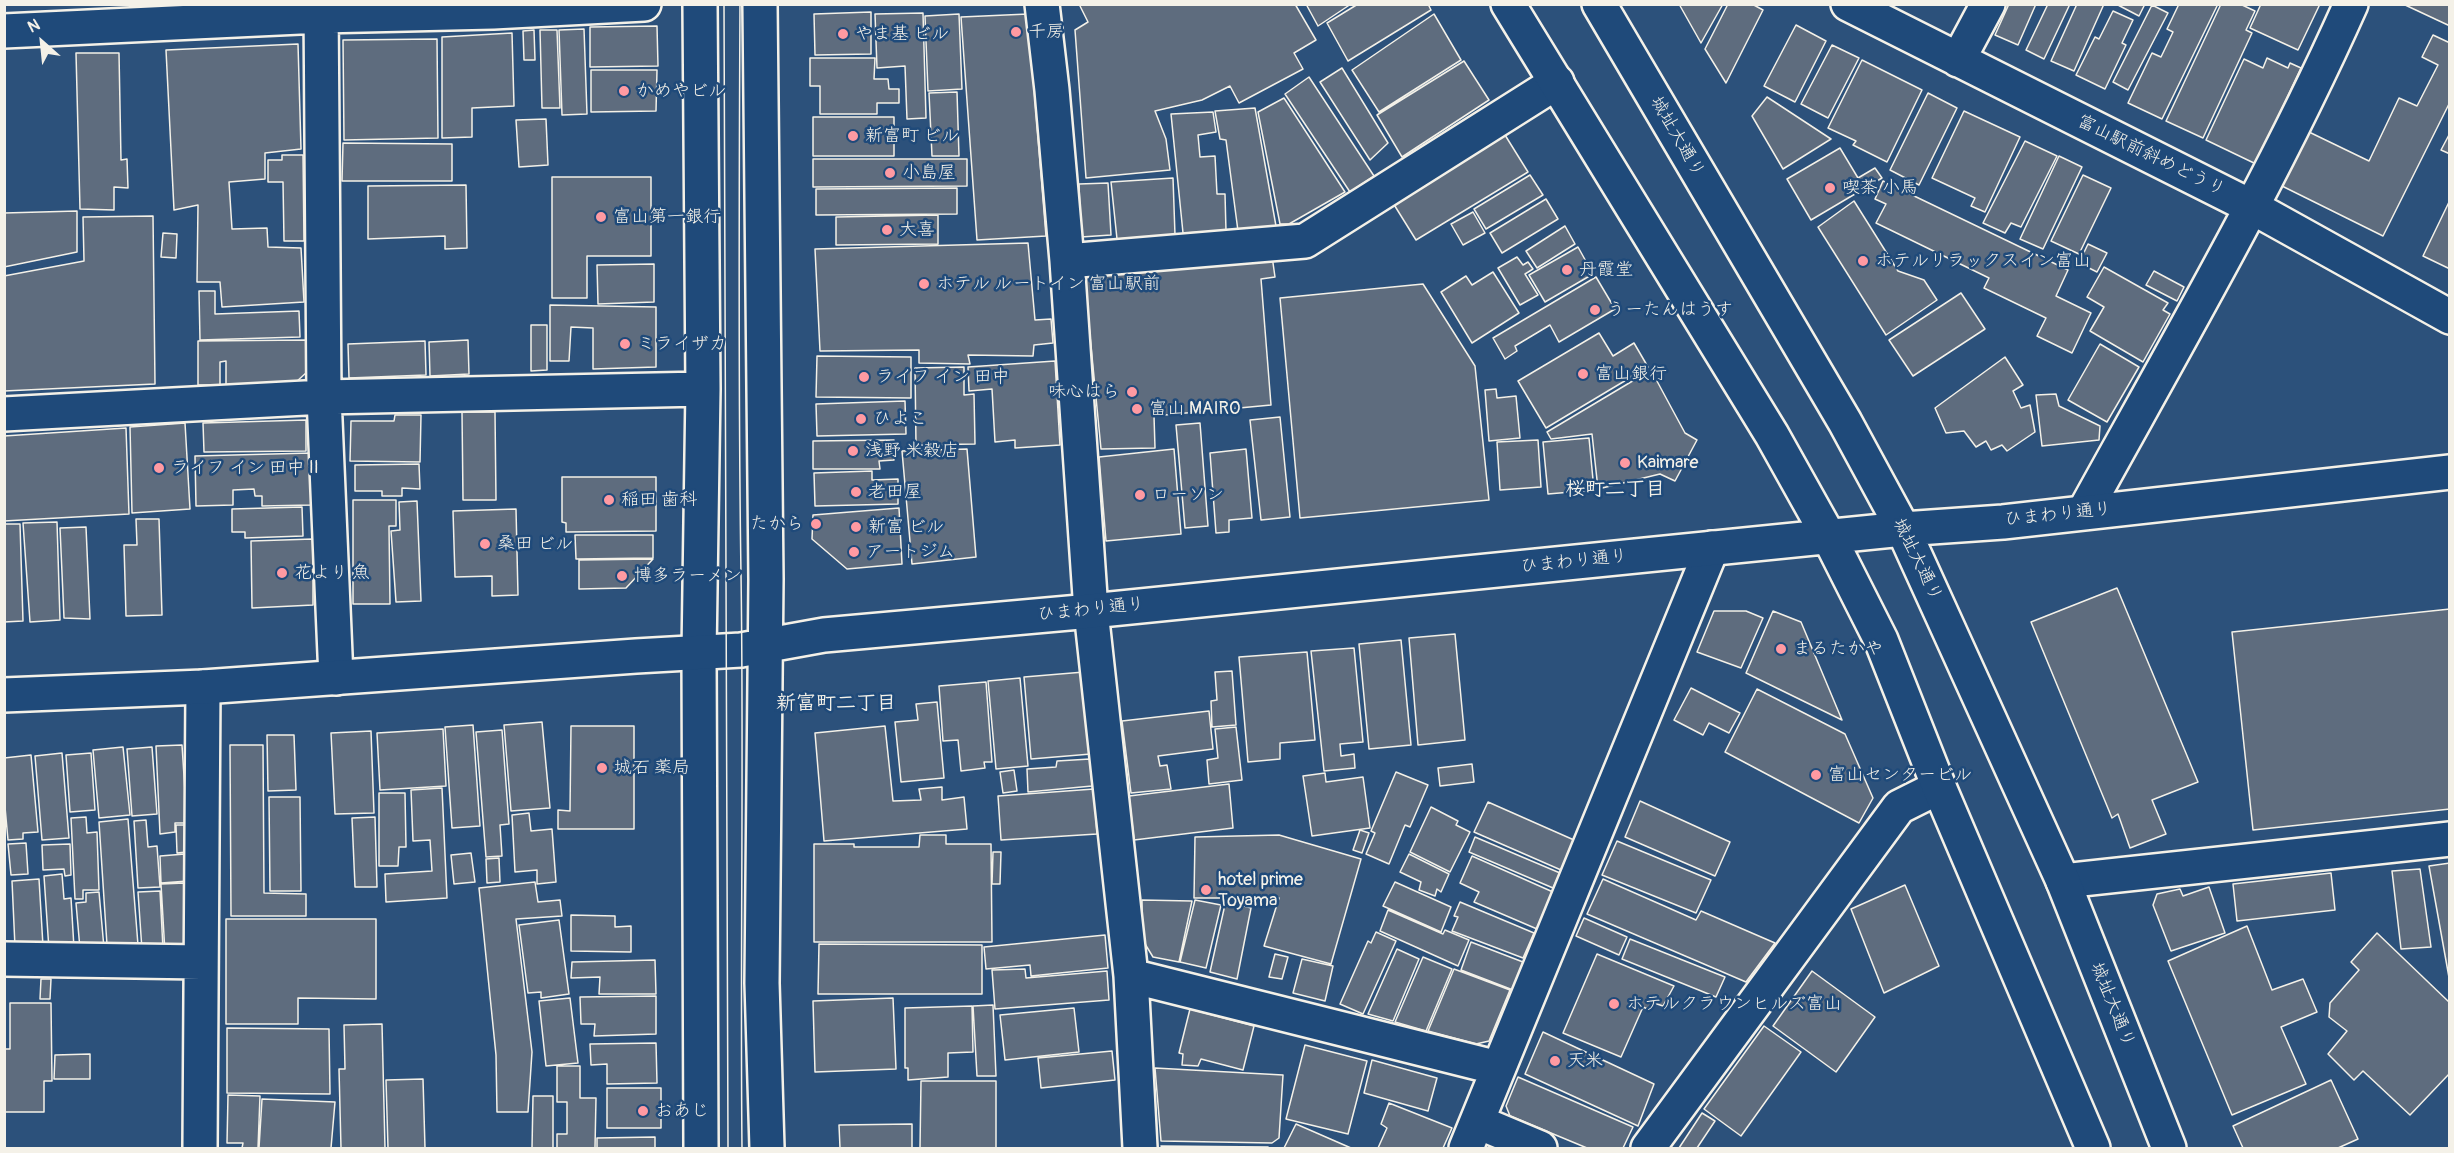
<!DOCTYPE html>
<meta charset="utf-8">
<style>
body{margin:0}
#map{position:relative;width:2454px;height:1153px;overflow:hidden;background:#2c517b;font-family:Pangolin,sans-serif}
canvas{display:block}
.frame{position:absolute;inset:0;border:6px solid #f4f1e8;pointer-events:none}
.north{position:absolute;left:12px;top:12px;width:60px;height:60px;-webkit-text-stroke:4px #1f4a7a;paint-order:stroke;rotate:333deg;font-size:16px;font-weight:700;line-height:24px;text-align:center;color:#f4f1e8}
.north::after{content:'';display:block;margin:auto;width:21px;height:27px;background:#f4f1e8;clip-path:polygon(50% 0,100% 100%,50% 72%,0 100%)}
</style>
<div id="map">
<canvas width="2454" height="1153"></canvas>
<div class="frame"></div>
<div class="north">N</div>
</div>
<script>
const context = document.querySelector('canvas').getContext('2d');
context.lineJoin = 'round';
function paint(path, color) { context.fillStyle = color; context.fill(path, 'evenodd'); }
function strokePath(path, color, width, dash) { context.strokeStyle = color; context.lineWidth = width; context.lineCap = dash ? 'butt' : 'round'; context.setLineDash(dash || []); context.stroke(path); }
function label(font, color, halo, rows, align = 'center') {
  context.font = font + ' Pangolin,"Klee One",sans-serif'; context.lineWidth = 5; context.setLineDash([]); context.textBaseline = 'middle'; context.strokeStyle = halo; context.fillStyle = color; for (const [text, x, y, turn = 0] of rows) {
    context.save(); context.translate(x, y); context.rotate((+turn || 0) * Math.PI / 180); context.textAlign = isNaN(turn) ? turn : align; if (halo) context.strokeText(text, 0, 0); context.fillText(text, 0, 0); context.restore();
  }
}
const building = new Path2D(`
 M1079 4H1295L1316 40 1294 53 1303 69 1239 103 1230 86 1202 100 1155 111 1166 139 1170 170 1086 178 1075 30 1088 22Z
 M1306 4H1351L1318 26Z
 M1358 4H1428L1431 10 1348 61 1327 23Z
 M1679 4H1723L1701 43Z
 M1728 4H1752L1763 10 1726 83 1705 49Z
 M2009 4H2036L2018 45 1995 35Z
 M2048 4H2070L2044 59 2026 50Z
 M2077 4H2104L2074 71 2051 61Z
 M2116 4H2145L2139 16Z
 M2179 4H2218L2162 119 2128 103 2152 53 2161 57 2173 32 2167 29Z
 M2221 4H2240L2255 11 2246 30 2252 33 2203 138 2166 121Z
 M2261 4H2320L2298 50 2250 28Z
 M2403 4H2450V26Z
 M2152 5 2168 13 2128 90 2113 82Z
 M2113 11 2133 20 2122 43 2126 45 2105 89 2076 75 2095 37 2099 39Z
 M871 12V54L815 55 814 14Z
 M923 13 926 118 907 119 905 66 877 68 875 14Z
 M959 14 962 89 928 91 925 16Z
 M1028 14 1046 236 977 240 961 17Z
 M1434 14 1461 60 1379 112 1352 70Z
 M1796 25 1826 41 1795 102 1764 86Z
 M657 26 658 66 590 67V27Z
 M584 29 587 114 562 115 559 30Z
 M534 30 535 60H524L523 31Z
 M540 30H557L560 108H542Z
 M512 33 514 106 472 108V137L442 138V37Z
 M2433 35 2450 43V102L2383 236 2282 186 2309 132 2369 161 2399 98 2417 106 2438 65 2422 57Z
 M437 39 438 138 344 140 343 40Z
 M298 44 301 149 265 153V179L229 182 232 229 267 228 268 247 301 248 304 302 222 307 220 282H197L198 205 174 210 166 50Z
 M1832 45 1859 58 1828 118 1801 104Z
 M76 53H119L121 160 127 159 128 188 114 187V210L80 209Z
 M810 58H875L874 79H888L889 89H899V103H877V114H820V86H810Z
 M2267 58 2288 68 2290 63 2301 68 2256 164 2206 140 2244 59 2263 68Z
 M1862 60 1922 90 1887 162 1853 145 1856 141 1828 128Z
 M1464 61 1489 100 1402 157 1377 115Z
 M1342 68 1388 143 1370 160 1320 82Z
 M591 70H657L656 111 591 112Z
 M1309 77 1374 176 1350 192 1285 94Z
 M957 92 959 156H932L929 93Z
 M1928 93 1957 108 1919 185 1890 170Z
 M1767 97 1831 139 1783 169 1752 116Z
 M1284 98 1345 192 1289 224H1280L1258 112Z
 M1255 108 1276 226 1238 231 1226 140 1220 139 1215 111Z
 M1964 111 2020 137 1985 212 1971 206 1975 198 1932 178Z
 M1213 112 1216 132 1198 135 1200 157 1215 156 1217 194H1225L1226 231 1183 233 1171 114Z
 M813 117H894V156H813Z
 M546 119 548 165 519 167 516 120Z
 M2450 133V154L2441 150Z
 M1505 135 1528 172 1416 240 1393 203Z
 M2025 141 2057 156 2021 227 2011 223 2005 233 1983 223Z
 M343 143 452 144V181H342Z
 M1840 148 1858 178 1875 168 1882 178 1811 220 1787 179Z
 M282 155H303L304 241H284L283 182H268V160H282Z
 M2059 156 2082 167 2043 249 2020 239Z
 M813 159H967V186L813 187Z
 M1530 175 1543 195 1486 229 1474 209Z
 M2083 175 2111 188 2079 254 2051 241Z
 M552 177H651V256H587V298H552Z
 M1173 178 1175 235 1117 239 1111 182Z
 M1883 181 2068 270 2056 296 2091 313 2072 353 2037 336 2046 318 1984 288 1989 278 1876 223 1886 204 1875 199Z
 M1108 183 1111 235 1081 237 1079 184Z
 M466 185 467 248 445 249V236L368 239V186Z
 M957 188V214L816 215V189Z
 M1546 199 1558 219 1502 253 1490 233Z
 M2450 200V269L2423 256Z
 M1854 201 1898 271 1924 280 1937 300 1886 335 1818 227Z
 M77 211V252L4 267V213Z
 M1473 212 1485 233 1463 245 1451 224Z
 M938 215V244L836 245V217Z
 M153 216 155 384 4 391V276L84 261 83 217Z
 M1565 226 1575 244 1537 268 1526 251Z
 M163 233 177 234 176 258 161 257Z
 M1028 243 1035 320 1051 319 1053 343 1034 345 1033 356 968 355 970 364 919 363V350L820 351 815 249Z
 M2088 244 2107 253 2097 272 2079 263Z
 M1578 247 1593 274 1545 302 1529 275Z
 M1272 256 1275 277 1261 279 1271 405 1154 416 1155 448 1101 449 1084 274Z
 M1517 257 1523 265 1528 262 1533 269 1525 274 1538 295 1520 305 1498 268Z
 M654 264V302L598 304 597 265Z
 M2104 267 2168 303 2163 310 2170 314 2143 362 2090 331 2104 307 2087 297Z
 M2154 271 2184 287 2177 301 2146 285Z
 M1493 272 1519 313 1472 343 1441 292 1466 276 1472 285Z
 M1596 277 1615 309 1559 342 1550 325 1515 346 1517 351 1505 359 1493 338Z
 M1423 284 1475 366 1489 500 1300 518 1280 298Z
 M199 291H215V314L299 311 300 337 200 340Z
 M1961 293 1985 329 1913 376 1889 340Z
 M550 305 656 307V367L593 369V328L571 327 569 361H550Z
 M531 325H547V370L531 371Z
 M1599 333 1613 356 1634 343 1648 367 1546 428 1518 381Z
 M307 340V372L295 383 226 386V361L220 362V385H198V341Z
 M468 340 469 374 430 376 429 342Z
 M425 341 426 375 349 378 348 344Z
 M2100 344 2139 367 2107 422 2068 400Z
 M817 356 911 357V398L816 397Z
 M2005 357 2023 385 2013 391 2021 408 2030 405 2035 432 2007 451 2002 445 1991 450 1986 441 1976 447 1964 431 1946 433 1935 408Z
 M1055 361 1060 445 1015 448V440L995 442 992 389 969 391 968 367Z
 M964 367V395L974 394 975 444 916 445 915 368Z
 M1651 370 1685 433 1697 440 1675 481 1660 474 1598 489 1592 434 1551 439 1547 432Z
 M1496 389 1497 398 1516 396 1520 438 1489 441 1485 390Z
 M2056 394 2059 406 2100 426 2099 440 2042 446 2036 395Z
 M905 401 906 434 817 436 816 404Z
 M462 412H495L496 500H463Z
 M395 415H421L420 462 350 461 351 421H394Z
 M1280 417 1290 517 1261 520 1250 420Z
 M306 420V451L204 452 203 423Z
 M185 423 190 509 132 513 130 427Z
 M1200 423 1208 526 1185 528 1176 425Z
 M126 428 129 514 4 521V436Z
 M1589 438 1594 490 1548 494 1543 442Z
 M894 440V460L879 461 880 469H813V441Z
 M1538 440 1541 487 1500 490 1497 442Z
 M967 449 976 557 912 564 902 451Z
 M1174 449 1181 534 1106 541 1099 457Z
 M1246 449 1252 518 1229 520V532L1216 533 1210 453Z
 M311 453 312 505 262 506V496H255L254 489 233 490V505L196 506 195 456Z
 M419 464 420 489 402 488V496H382V491H355V465Z
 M872 471V480L898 479V504L815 506 814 473Z
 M562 477H656V531L566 532V523L562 522Z
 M353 500H396V526H389L390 604H353Z
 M417 501 421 601 396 602 391 531 400 530 399 502Z
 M302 507 303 536 245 538V532H232V509Z
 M899 508 902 564 847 569 812 539 813 515Z
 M516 509 518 595 492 596V576L455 577 453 511Z
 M136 519H159L162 615 126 616 124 545H137Z
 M57 522 60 620 30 622 23 523Z
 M4 524H20L23 621 4 622Z
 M86 527 90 619 64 618 60 528Z
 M575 535H653V558L576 559Z
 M313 539V605L252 608 251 541Z
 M653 559 626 588 579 589V560Z
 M2117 588 2198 782 2152 800 2166 834 2130 848 2118 814 2112 818 2031 622Z
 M2450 609V809L2253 830 2232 632Z
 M1714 611H1746L1763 618 1741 668 1697 652Z
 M1773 611 1801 622 1842 720 1746 673Z
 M1455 634 1465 740 1418 745 1409 638Z
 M1401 640 1411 745 1369 749 1359 644Z
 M1354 648 1363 742 1340 744 1341 756 1354 754 1355 768 1324 771 1311 651Z
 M1307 652 1315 740 1280 743V759L1248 762 1239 657Z
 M1232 671 1236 725 1212 727 1211 701 1217 700 1215 672Z
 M1084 672 1091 754 1031 759 1024 677Z
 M1020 678 1028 766 996 769 988 681Z
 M986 682 992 762H984L985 768 961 771 958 740 943 741 939 686Z
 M1691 688 1740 713 1729 733 1709 723 1703 735 1674 720Z
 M1757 689 1845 734 1873 798 1859 823 1725 752Z
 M937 702 944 778 901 782 895 722 918 720 916 704Z
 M1209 711 1213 749 1158 756 1160 766 1167 765 1171 789 1131 793 1122 721Z
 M542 722 550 808 511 811 504 725Z
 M473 725 480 826 452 828 445 727Z
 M571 726H634V829H558V810L570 811Z
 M885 726 893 801 921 800 919 789 942 787V800L964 797 967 829 824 841 815 733Z
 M1236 727 1242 780 1209 784 1207 760 1218 758 1215 729Z
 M443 729 446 786 380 790 377 733Z
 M502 730 509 824 500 825 502 856 486 857 476 732Z
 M371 731 374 813 335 814 331 733Z
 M267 735H294L296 790 268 791Z
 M182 745 187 823H175V832L160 834 156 746Z
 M230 745H263L264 893 306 894V916H231Z
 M123 747 130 815 99 818 93 750Z
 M152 747 157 814 132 816 127 749Z
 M62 753 69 838 42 840 35 756Z
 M91 753 95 810 70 812 66 755Z
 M31 755 38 832 23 833V839L8 840 4 796V758Z
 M1090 759 1092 786 1028 792 1027 769 1056 767 1057 761Z
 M1472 764 1474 782 1440 786 1438 768Z
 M1014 770 1017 791 1003 793 1000 772Z
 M1396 772 1428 785 1410 827 1405 825 1389 864 1366 854 1375 833 1371 831Z
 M1325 773 1326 782 1363 777 1370 828 1312 836 1303 776Z
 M1229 784 1233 828 1134 840 1129 796Z
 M442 788 447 898 386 902 385 874 432 871 430 840 413 841 411 790Z
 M1094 789 1097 834 1001 840 998 796Z
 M379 793H405L406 847H399L398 866H379Z
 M269 797H300L301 891H270Z
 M1640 801 1730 842 1715 876 1625 837Z
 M1488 802 1574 840 1561 870 1474 832Z
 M1431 807 1458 821 1456 825 1470 832 1450 872 1410 852Z
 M529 813 531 831 552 829 556 882 537 884V870L515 872 512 815Z
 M86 817 87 833 97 832 99 890H83V899H75L71 818Z
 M375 817 377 887H355L352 818Z
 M128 819 138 945H107L99 822Z
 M146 820 148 847 157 846 160 887 138 888 134 821Z
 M176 825H186L187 852 177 853Z
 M1360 830 1369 833 1362 853 1353 850Z
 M920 835H946V844H991L992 942H814V844H854V847H919Z
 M1279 835 1361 859 1331 964 1264 946 1279 898H1194L1195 837Z
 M1475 837 1560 873 1553 888 1469 852Z
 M1617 841 1711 880 1696 913 1602 875Z
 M26 843 28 874 11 875 8 844Z
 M70 844 71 875 65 876 64 869 43 870 42 845Z
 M993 852H1001L1000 884H992Z
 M471 853 475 882 454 884 451 855Z
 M185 854 188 881 161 883 160 856Z
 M1409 854 1449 874 1441 892 1437 889 1435 896 1419 890 1421 882 1400 872Z
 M1472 856 1553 892 1537 929 1474 902 1479 892 1460 883Z
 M499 858 500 882 487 883 486 859Z
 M2450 863V983L2429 866Z
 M2420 869 2431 947 2401 949 2392 871Z
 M2331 873 2335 910 2237 921 2233 884Z
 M62 874 64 899 71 898 74 948 49 950 44 876Z
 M39 879 43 946 15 947 12 881Z
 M1603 879 1696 920 1701 911 1775 943 1746 982 1587 914Z
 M535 882 538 902 560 900 562 916 516 919 532 1052 528 1112H497L496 1055 479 888Z
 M1395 882 1451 907 1441 932 1383 906Z
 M185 883 188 941 177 952 165 953 161 884Z
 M1905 885 1939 966 1884 993 1851 909Z
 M2209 887 2225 933 2171 951 2153 905 2157 894 2180 889 2183 896Z
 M160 891 163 949 142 950 138 892Z
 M99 892 104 948 80 949 76 903 86 902V893Z
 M1142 900 1192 901 1179 962 1153 957 1142 939Z
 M1195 900 1221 905 1206 968 1180 962Z
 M1226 900H1238L1237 904 1251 908 1237 979 1210 972Z
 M1460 902 1534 933 1523 958 1452 931 1458 917 1454 916Z
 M1388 910 1443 934 1445 930 1469 940 1458 966 1380 931Z
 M571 915 615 916V927L631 926V952L571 951Z
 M1584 918 1627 937 1619 955 1576 936Z
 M226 919H376V999L298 998V1024H226Z
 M559 920 569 994 541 998V992L528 993 519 925Z
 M2247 926 2272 990 2303 979 2317 1012 2281 1027 2306 1084 2232 1115 2168 961Z
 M1376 932 1396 941 1363 1014 1340 1004 1368 941 1371 943Z
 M2377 933 2450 1003V1073L2410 1115 2363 1071 2354 1080 2328 1054 2347 1031 2329 1017 2330 1003 2359 970 2351 962Z
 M1105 935 1108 968 1031 976 1030 965 986 969 984 947Z
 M1630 939 1725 977 1716 997 1622 959Z
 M1471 942 1523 962 1513 990 1461 970Z
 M819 944 982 945V994H818Z
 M1397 949 1419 959 1393 1021 1368 1014Z
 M1275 954 1288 957 1282 979 1269 977Z
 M1597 954 1674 986 1663 1006 1654 1003 1650 1010 1643 1007 1621 1057 1563 1033Z
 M1423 957 1452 969 1426 1031 1395 1022Z
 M1302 959 1333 966 1325 1001 1293 993Z
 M655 960 656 994H599L600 977 571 978 572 962Z
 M1025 969 1026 978 1107 971 1109 1000 995 1009 992 970Z
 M1454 969 1510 990 1489 1041 1476 1044 1428 1031Z
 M1812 971 1875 1017 1836 1072 1773 1026Z
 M41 979H51L50 999H40Z
 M656 996V1034L594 1036 595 1024H581L580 997Z
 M570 998 578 1063 546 1066 539 1001Z
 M893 998 896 1069 815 1072 813 1001Z
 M10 1003H51L52 1081H44V1112H4V1049H10Z
 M993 1005 996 1076H977L973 1006Z
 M972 1006 973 1052 948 1053V1077L908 1080V1068H905V1008Z
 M1074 1008 1079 1052 1005 1060 1000 1015Z
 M1190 1009 1254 1026 1243 1070 1201 1059 1198 1066 1182 1065 1183 1054 1179 1053Z
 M382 1024 385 1148H341L339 1069H345L344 1025Z
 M1764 1026 1801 1052 1741 1136 1704 1109Z
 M227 1028 329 1029 330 1094 227 1093Z
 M1543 1032 1654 1084 1638 1126 1525 1074Z
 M656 1043 657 1083 607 1084V1064L591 1065 590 1044Z
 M1305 1045 1367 1061 1348 1134 1286 1119Z
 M1112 1051 1115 1080 1041 1088 1038 1058Z
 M90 1054V1079H54L55 1055Z
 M1372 1060 1437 1078 1428 1111 1364 1093Z
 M557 1066H580V1098H596L595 1148H557V1134H567V1102H557Z
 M1155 1068 1283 1075 1279 1138 1272 1143 1161 1141Z
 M1518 1077 1633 1127 1623 1148H1587L1510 1116 1506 1106Z
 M423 1079 425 1148H388L386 1080Z
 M2331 1080 2358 1139 2338 1148H2243L2233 1126Z
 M921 1081H996V1148H920Z
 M607 1088H661V1128H607Z
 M228 1095 260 1096 258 1148H242L243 1143H227Z
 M533 1096H553V1148H532Z
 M262 1099 335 1102 331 1148H259Z
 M1389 1103 1452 1128 1443 1148H1378L1387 1128 1381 1124Z
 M1702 1113 1715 1121 1697 1148H1679Z
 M912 1124V1148H840L839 1125Z
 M1296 1124 1351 1148H1284Z
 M655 1137V1148H597V1138Z
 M1161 1146 1268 1147 1269 1148H1162Z`);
paint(building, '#5e6c7e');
strokePath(building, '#f4f1e8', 1.5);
const street = new Path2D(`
 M321 4 324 397 336 678
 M700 4 703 389 699 654 701 1148
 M1042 4 1052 90 1067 261 1091 611 1131 976 1140 1148
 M1848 4 2252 207 2450 317
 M4 31 321 16 493 12 644 4
 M1958 60 1988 4
 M1067 261 1305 241 1557 82
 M4 414 324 397 703 389
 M2084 512C2176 345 2273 179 2351 4
 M2063 881 2450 839
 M4 959 201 962
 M1131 976 1498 1068
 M1478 1122 1540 1148
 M200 1148 203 687
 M1466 1148 1712 548
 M1648 1148 1899 807 1939 787`);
const secondary = new Path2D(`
 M760 4 766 579 762 983 767 1148
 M1508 4 1772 435 1829 537 1881 640 1939 787 2093 1148
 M1599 4 1845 422 1903 529 2063 881 2169 1148
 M4 695 203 687 636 656 741 650 824 635 1091 611 1903 529 2003 522 2450 472`);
strokePath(street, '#f4f1e8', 38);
strokePath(secondary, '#f4f1e8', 38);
strokePath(street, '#1f4a7a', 33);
strokePath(secondary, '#1f4a7a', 33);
strokePath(new Path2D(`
 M724 4 728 1148
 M740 4C739 194 738 384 741 574 744 765 740 957 742 1148`), '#f4f1e8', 1.5);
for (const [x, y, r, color] of [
 [1016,32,6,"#ff9aa2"],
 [843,34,6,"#ff9aa2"],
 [624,91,6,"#ff9aa2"],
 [853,136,6,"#ff9aa2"],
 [890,173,6,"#ff9aa2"],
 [1830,188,6,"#ff9aa2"],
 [601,217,6,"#ff9aa2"],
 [887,230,6,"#ff9aa2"],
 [1863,261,6,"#ff9aa2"],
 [1567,270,6,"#ff9aa2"],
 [924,284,6,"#ff9aa2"],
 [1595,310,6,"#ff9aa2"],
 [625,344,6,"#ff9aa2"],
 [1583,374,6,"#ff9aa2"],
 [864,377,6,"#ff9aa2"],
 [1132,392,6,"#ff9aa2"],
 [1137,409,6,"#ff9aa2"],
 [861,419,6,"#ff9aa2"],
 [853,451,6,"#ff9aa2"],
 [1625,463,6,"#ff9aa2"],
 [159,468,6,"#ff9aa2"],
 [856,492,6,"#ff9aa2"],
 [1140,495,6,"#ff9aa2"],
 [609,500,6,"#ff9aa2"],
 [816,524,6,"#ff9aa2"],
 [856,527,6,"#ff9aa2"],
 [485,544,6,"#ff9aa2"],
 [854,552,6,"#ff9aa2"],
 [282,573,6,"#ff9aa2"],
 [622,576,6,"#ff9aa2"],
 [1781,649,6,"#ff9aa2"],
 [602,768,6,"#ff9aa2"],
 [1816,775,6,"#ff9aa2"],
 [1206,890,6,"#ff9aa2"],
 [1614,1004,6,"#ff9aa2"],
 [1555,1061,6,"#ff9aa2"],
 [643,1111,6,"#ff9aa2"]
]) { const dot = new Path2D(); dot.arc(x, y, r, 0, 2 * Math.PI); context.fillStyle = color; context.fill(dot); strokePath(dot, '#1f4a7a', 2); }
label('18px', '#f4f1e8', '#1f4a7a', [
 ["千房",1028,32],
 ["やま基 ビル",855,34],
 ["かめやビル",636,91],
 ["新富町 ビル",865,136],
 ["小島屋",902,173],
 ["喫茶 小馬",1842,188],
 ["富山第一銀行",613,217],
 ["大喜",899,230],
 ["ホテルリラックスイン富山",1875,261],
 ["丹霞堂",1579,270],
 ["ホテル ルートイン 富山駅前",936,284],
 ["うーたんはうす",1607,310],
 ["ミライザカ",637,344],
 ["富山銀行",1595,374],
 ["ライフ イン 田中",876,377],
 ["味心はら",1120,392,"right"],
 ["富山 MAIRO",1149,409],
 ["ひよこ",873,419],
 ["浅野 米穀店",865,451],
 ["Kaimare",1637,463],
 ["ライフ イン 田中 II",171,468],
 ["老田屋",868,492],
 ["ローソン",1152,495],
 ["稲田 歯科",621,500],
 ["たから",804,524,"right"],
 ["新富 ビル",868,527],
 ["桑田 ビル",497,544],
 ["アートジム",866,552],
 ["花より 魚",294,573],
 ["博多ラーメン",634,576],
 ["まるたかや",1793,649],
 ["城石 薬局",614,768],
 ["富山センタービル",1828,775],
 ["hotel prime",1218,880],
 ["Toyama",1218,901],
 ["ホテルクラウンヒルズ富山",1626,1004],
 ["天米",1567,1061],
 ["おあじ",655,1111]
], 'left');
label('18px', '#f4f1e8', '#1f4a7a', [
 ["城址大通り",1677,137,60],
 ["富山駅前斜めどうり",2151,156,26],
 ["ひまわり通り",2058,515,-6],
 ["城址大通り",1917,560,64],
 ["ひまわり通り",1574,562,-6],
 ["ひまわり通り",1091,610,-6],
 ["城址大通り",2112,1005,68]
]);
label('bold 20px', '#f4f1e8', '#1f4a7a', [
 ["桜町二丁目",1615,490],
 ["新富町二丁目",836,704]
]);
</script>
